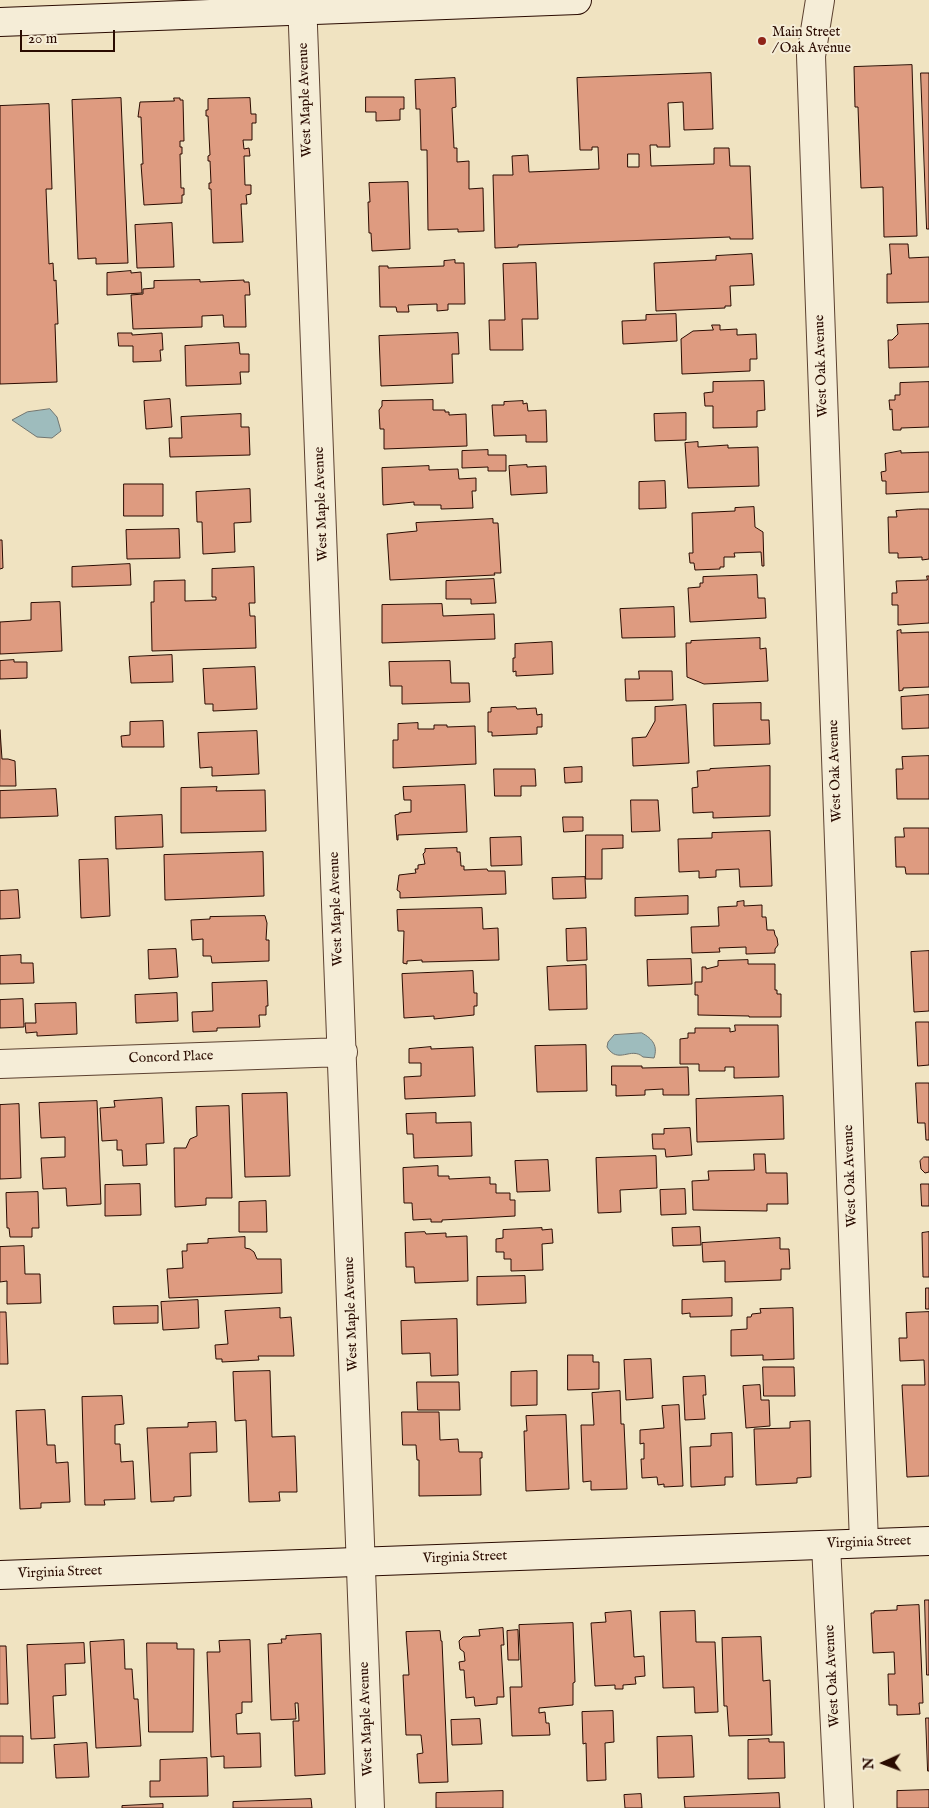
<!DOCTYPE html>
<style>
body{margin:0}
#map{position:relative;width:929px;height:1808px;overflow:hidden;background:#f0e3c1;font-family:"IM FELL English",serif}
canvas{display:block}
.north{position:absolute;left:859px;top:1738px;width:50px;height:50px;-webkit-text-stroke:4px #f5edd7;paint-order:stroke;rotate:268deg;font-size:14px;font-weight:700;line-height:20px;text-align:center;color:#2a0b00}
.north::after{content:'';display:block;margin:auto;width:18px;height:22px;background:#2a0b00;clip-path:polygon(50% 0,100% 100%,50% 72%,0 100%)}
.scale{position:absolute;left:20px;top:30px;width:95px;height:22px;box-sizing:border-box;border:2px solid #2a0b00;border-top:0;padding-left:6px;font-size:15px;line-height:18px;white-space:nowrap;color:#2a0b00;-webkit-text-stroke:4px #f5edd7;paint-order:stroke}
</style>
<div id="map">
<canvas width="929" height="1808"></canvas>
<div class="north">N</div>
<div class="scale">20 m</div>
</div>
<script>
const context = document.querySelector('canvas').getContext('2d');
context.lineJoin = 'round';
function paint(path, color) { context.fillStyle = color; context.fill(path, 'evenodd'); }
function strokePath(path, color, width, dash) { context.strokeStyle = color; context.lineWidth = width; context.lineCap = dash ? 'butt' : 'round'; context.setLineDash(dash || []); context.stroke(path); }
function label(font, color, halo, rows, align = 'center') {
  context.font = font + ' "IM FELL English",serif'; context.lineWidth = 4; context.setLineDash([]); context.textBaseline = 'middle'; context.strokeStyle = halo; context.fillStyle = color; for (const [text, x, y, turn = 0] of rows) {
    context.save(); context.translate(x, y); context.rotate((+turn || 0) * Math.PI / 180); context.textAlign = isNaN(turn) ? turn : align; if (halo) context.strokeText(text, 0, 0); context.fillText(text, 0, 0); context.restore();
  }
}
const water = new Path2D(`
 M50 409 57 417 61 431 52 438 37 437 12 420 27 412Z
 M642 1033C653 1039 658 1046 654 1058L643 1057C631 1046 618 1065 607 1047L608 1042 614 1035Z`);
paint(water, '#9ebcbd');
strokePath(water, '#707571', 1);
const building = new Path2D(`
 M912 65 917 236 884 237 883 187 861 188 858 107H855L854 67Z
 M711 73 713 129 684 130 683 102 668 103 670 147H657V145H650L651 166 714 164V148H729L730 166H750L753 239H730V237L518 245V247L495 248 493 175H513L512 156 528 155 529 172 599 169 598 147H592V150H580L577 78ZM628 154H639V167H628Z
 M921 73H929V229H927Z
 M455 78 456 107 452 108 454 148H457V162L469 161V189L483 188 484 231 458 232V229L428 230 427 150H421L420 109H416L415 80Z
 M366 97H404V109H400V120L376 121V112H366Z
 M121 98 128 263 96 264V258L78 259 72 100Z
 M174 98H180V100H183L184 141H180V147H182V154H180L181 188H184V195H182V203L144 205 141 164H143L141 117H138L140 102 174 101Z
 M250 98 251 114H256V123H252V140H243L244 149 249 148 250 156H244L245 185H251V194L246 195 247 204H241L243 242 213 243 211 189H209V183H211L210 161H208V156L210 155 208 116H206V110H208V99Z
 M49 104 52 189H46L49 264 53 263 54 281 56 280 58 324H55L57 382 0 384V106Z
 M408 182 410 249 372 251 371 233H369L368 202H370L369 183Z
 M172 223 174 267 137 268 135 225Z
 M890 244H908L909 258 929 257V302L887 303V274H891Z
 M752 254 754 285 730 286 731 306H725V308L656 311 654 263 716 260V256Z
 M455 260V263H464L465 304H448V310L437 311V304L408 305 409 312H397L396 307H380L379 266H388V268L444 266V261Z
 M536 263 538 319H522L523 350H490L489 320H505L503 264Z
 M131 271V273L141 272 142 293 107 295V273Z
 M200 280V282L244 280V282H249L250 295H245L246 327H224L223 315 202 316V327L133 329 131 295 143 294V289L154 288V281Z
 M676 314 677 341 623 344 622 321 646 320V315Z
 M929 324V367L889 368 888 340H892L898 334 897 325Z
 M712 325H720V330L737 329V335L756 334 757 359H750V371L682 374 681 339 693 331 713 330Z
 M118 333H132V335L162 333 163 350H160L161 361 133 362V346H119Z
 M458 333 459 354H452L453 383 381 386 379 336Z
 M239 343 240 354H249V372H240L241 384 186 386 185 346Z
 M764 381 765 410 757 411V427L713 428V406H705L704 393 713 392V382Z
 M929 382V427L901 428V430H893L892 409 890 410 889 400H895V395H900V383Z
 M170 399 172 427 146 429 144 401Z
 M433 400V410H445V412H449V415L466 414 467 446 384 449V429H380L379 410 382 406V401Z
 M523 401V404L527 403 528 411 546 410 547 442H526V435L494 436 492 405H504V402Z
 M686 413V440L655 441 654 414Z
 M241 414V427H249L250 455 170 457 169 438H182L181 417Z
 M698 442V447L728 445V448L758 447 759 486 688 488 685 443Z
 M488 450V455H506V471H488V467L462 468V451Z
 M901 451V453L929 452V492L886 494V481H882L881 472 886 471 885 454Z
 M527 465V467L546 466 547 493 511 495 509 466Z
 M429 466V470L458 469 459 479 476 478V491H472L473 508 441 509V505H414V502L383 505 382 468Z
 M665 481 666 508 639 509V482Z
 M124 484H163V516H124Z
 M250 489 251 522 234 523 235 552 203 554 202 522H197L196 492Z
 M754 507 755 527 763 532 764 566H762L761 552 734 553 735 557H724V567H720V569L695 570 694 563H690L689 553H693L692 513 735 511V508Z
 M919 509H929V559L922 560V557L898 558V553H889L888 517H897L896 511Z
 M493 519V523H498L501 573H494L495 575 390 580 387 534 417 531 416 523Z
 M179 529 180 558 127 559 126 530Z
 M0 540H2L3 568 0 569Z
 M130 564 131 585 72 587V567Z
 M254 567 255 603H249L250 616H255L256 648 152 651 151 602H154V581L185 580V601L216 600V597H212V569Z
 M757 575 758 598H765L766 618 690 622 688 588 700 587V583H703V577Z
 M927 576H929V623L898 625V605H892V593H897L896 581 927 580Z
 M494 579 496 603 471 604V599H446V581Z
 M60 602 62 651 0 654V622L31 620V603Z
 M442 604 443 616 494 614 495 639 382 643V605Z
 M674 607 675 637 622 638 620 609Z
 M901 630V633L929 632V687L903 688V690L899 691 897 631Z
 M760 638V649L766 648 768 681 704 684 687 677 686 643H691V641Z
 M552 642 553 674 516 676V671L513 672V658H515V644Z
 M172 655 173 682 131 683 129 657Z
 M14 660V662H27V678L0 679V661Z
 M450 661 451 683H469L470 702 402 704V686H390L389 662Z
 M255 667 257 709 213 711V704H205L203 669Z
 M639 671H672L673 700 626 701 625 679H639Z
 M929 695V728L902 729 901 697Z
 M761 703V720H769L770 744 714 746 713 704Z
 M686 705 689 763 633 766 632 738 646 737 655 721V707Z
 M516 707 517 709 536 708 537 715 542 714V727H537V734L492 736V732H488V712H491V708Z
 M163 721 164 747H122L121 736 130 735V722Z
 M418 723V729H434V725H447V727L475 726 476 764 393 768V740H398V724Z
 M0 730 2 759H8L15 761 16 786H0Z
 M257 731 259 774 212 776V767L200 768 198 733Z
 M929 756V799H897L896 769H903L902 757Z
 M770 766V816L713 818V812L693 813 692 788 698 787 697 771 710 770V769Z
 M582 767V782L565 783 564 768Z
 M494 769H535L536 786H521V796H495Z
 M465 785 467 832 398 835V840H397L395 815 399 814V813L411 812V800H404L403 787Z
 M217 787 216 791 265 790 266 831 181 833V788Z
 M56 789 58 816 0 818V791Z
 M631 800H658L660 831 632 832Z
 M162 815 163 847 116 849 115 817Z
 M563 817H583V831L564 832Z
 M904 828H929V874H906L905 867H896L895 837H904Z
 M770 831 772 886 740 887 739 869 716 870V877L699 878V871L679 872 678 839 712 838V833Z
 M586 835H623V848L602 849V879H586Z
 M521 837 522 865 491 866 490 838Z
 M457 848V852H460L461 866H464V870L487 869 488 871H505L506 894 400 898V892L397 890 399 875 416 873 415 869H418V865L425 864 423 854 425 852V849Z
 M263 852 264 896 165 900 164 855Z
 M108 859 110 916 81 918 79 860Z
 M585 877 586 898 553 899 552 878Z
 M18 890 20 918 0 919V891Z
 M688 896V914L635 916V898Z
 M744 901V906L762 905V917H766L767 930H774L775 935 777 938 778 945 775 949V953L746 954V947L719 948 720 952 692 953 691 927 719 926 718 907 737 906V902Z
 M482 908 483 929 498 928 499 960 422 962V960L407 961V964L403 963 404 931H398L397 910Z
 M265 916 267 923 266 940H269V961L212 963 211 956H203V939L192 940 191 920 210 919V917Z
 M586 928 587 960 567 961 566 929Z
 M176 949 178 977 149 979 148 950Z
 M929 951V1011L914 1012 911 952Z
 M21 955V963H33L34 983 0 984V956Z
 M691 959 692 984 648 986 647 960Z
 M748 960V964H775V990H777V994H781V1017H749V1016L698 1015V995H695V982H702V967H706V969L718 966V961Z
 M586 965 587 1009 549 1010 547 967Z
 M473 971 474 993H477V1006H474V1015L434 1019V1016L404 1018 402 974Z
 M267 981 268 1006H266V1015H259L260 1027 217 1028V1031L193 1032 192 1012 213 1011 212 983Z
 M177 993 178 1021 136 1023 135 995Z
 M23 999 24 1027 0 1028V1000Z
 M76 1003 77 1034 37 1036V1032L26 1033 25 1023H36L35 1004Z
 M916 1022H929V1065L918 1066Z
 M735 1025H778L779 1077 734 1078V1067H725V1071H699V1064H680V1039L688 1038V1033H695V1028H730V1032L735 1031Z
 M586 1045 587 1091 537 1092 535 1046Z
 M431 1047V1049L473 1047 475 1096 405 1099 404 1077 421 1076V1063H409V1049Z
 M612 1066H642V1068L688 1067 689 1095H663V1089L645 1090V1095L616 1096V1085H612Z
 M916 1083H929V1140H926L925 1123H918Z
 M287 1093 290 1176 245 1177 242 1094Z
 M783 1096 784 1139 697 1142 696 1099Z
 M162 1098 164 1143 146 1144 147 1165 123 1166 122 1150H117V1140L102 1141 100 1108 115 1107 114 1101Z
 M97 1101 101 1204 67 1206 66 1188 43 1189 41 1158 65 1157V1137L41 1138 39 1103Z
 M19 1104 21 1178 0 1179V1105Z
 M229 1106 232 1198H206V1205L175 1207 174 1148H186L190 1139 197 1136 196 1107Z
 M436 1113V1123L471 1122 472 1156 414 1158 413 1134H407L406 1114Z
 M690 1128 692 1155 666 1157 665 1149H653L652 1134H664V1129Z
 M754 1154H765L766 1173H787L788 1204H767V1211L693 1210 692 1181 709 1180 708 1171 754 1170Z
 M656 1156 657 1188 620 1190 621 1212 598 1213 596 1158Z
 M924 1157H929V1172L925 1173 921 1169 920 1161Z
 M548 1160 550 1191 517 1192 515 1161Z
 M438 1166V1176H449V1179L490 1177V1184H496V1193H510V1200H515V1216L442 1220V1222H431V1219L413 1220 412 1203H404L403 1168Z
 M140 1184 141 1215 105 1216V1185Z
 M921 1184H929V1206H922Z
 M685 1189 686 1214 661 1215 660 1190Z
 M38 1192 39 1228H32V1237H10L9 1228H7L6 1193Z
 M266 1201 267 1232H239V1202Z
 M700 1227 701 1245 673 1246 672 1228Z
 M542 1228V1230L552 1229 553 1243 542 1244 543 1270 511 1271V1259H504V1252H496V1239L503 1238V1230Z
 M425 1232 426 1234 446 1233V1237L467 1236 468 1281 415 1283 414 1267H406L405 1233Z
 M929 1232V1277H923L922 1233Z
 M245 1237V1248L250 1249 254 1252 257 1259H281L282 1293 169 1298 167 1269 183 1268 182 1251H187V1244L208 1243V1239Z
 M780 1238V1249H789L790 1269H781V1280L725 1282V1261L703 1262 702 1243Z
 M24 1246 25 1274H40L41 1303 7 1304V1281L0 1282V1247Z
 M525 1276 526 1303 477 1305V1277Z
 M926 1288H929V1309H926Z
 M732 1298V1316L690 1317V1313L682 1314V1300Z
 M198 1300 199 1328 163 1330 161 1302Z
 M158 1306V1323L114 1324 113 1307Z
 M280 1308V1318L291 1317 294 1356H258L259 1360 222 1362V1359H216L215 1345 228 1344 225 1311Z
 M793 1308 794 1359 763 1360V1355L731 1356V1330L747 1329V1317H751L752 1314 761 1313 760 1309Z
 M0 1312H6L8 1364H0Z
 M929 1312V1476L907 1477 902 1385H925L924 1360 900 1361 899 1338H907L906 1313Z
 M457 1319 458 1375 431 1376 430 1353 402 1354 401 1321Z
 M568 1355H593V1362H599V1389L568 1390Z
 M651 1359 653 1398 626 1400 624 1360Z
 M763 1367H794L795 1396H764Z
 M270 1371 272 1437 295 1436 297 1492H279L280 1501 249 1502 246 1420 235 1421 233 1372Z
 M537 1371V1405L511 1406V1372Z
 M705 1376 706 1395H703L705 1419 685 1420 683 1377Z
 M417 1382H459L460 1410H418Z
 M760 1385 761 1400H769L770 1426 746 1428 743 1386Z
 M620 1391 621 1424H624L627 1489 591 1490V1481L583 1482 581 1425H594L592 1393Z
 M122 1396 124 1424 115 1425V1444H120L121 1462 133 1461 135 1499 104 1500 105 1505H85L82 1397Z
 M679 1405 683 1486 664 1487V1484L658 1485 657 1477 642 1478 641 1459H644V1443L640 1444V1430L664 1428 662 1406Z
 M45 1410 47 1445H55L56 1463 68 1462 70 1502 41 1503V1508L20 1509 16 1411Z
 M402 1412H439L440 1440 458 1439 459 1452H482V1458H480L481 1495 419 1496V1460H417L416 1445H403Z
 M566 1415 569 1489 526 1491 524 1431H527L526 1416Z
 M810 1421 811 1477 797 1478V1483L756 1485 754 1429 790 1428V1422Z
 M216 1422 217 1452 190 1453 191 1496 174 1497V1501L151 1502 147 1428 188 1427V1423Z
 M732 1433 733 1477H725V1485L691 1487 690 1447 711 1446V1434Z
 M925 1600H929V1675H927Z
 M919 1605 923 1703H919L920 1714 897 1715V1705H889L888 1674H895L894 1652 873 1653 871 1613H874V1611L897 1610V1606Z
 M631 1611 634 1657 644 1656 645 1676 635 1677 636 1684 623 1685V1689H615V1685L595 1686 591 1623 606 1622 605 1613Z
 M695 1611 696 1642H715L718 1712 695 1713 694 1687 663 1688 660 1612Z
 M573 1623 575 1682 573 1683V1705L539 1708V1713L545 1712 546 1723H549L550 1735 512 1736 510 1687H522L519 1625Z
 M503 1628 504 1645H501L504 1697H497V1704L475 1706 474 1697 466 1698 464 1670H460L459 1662 465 1661 464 1652 460 1649 459 1641 463 1637 480 1636 479 1630Z
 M518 1630 519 1660H508L507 1631Z
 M440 1631 441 1641H442L448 1782 419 1783 417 1754 423 1753 421 1735H406L403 1675H409L406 1632Z
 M321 1634 325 1774 295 1776 293 1721H299L298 1703H295L296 1719 271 1720 268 1644 282 1643 281 1639H286V1636Z
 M761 1637 763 1681 770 1680 772 1735 729 1736 727 1706H724L722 1638Z
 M124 1640 125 1669H132L134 1699H138L141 1746 96 1748 90 1642Z
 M250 1640 252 1702H242V1713L236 1714 237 1734 260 1733 261 1767 224 1768V1756L211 1757 207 1652H220L219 1641Z
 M84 1643 85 1663 65 1664 66 1695 53 1696 55 1738 31 1739 27 1645Z
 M147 1643H177V1649H194L193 1732H149Z
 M0 1646H6L8 1704H0Z
 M613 1711 614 1742 605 1743 606 1780 587 1781 586 1743 583 1744 582 1712Z
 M926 1718H929V1771H928Z
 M480 1719 482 1744 452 1745 451 1720Z
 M0 1736H23V1763H0Z
 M692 1736 694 1777 658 1778 657 1737Z
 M769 1739V1742H784L785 1778 748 1779V1740Z
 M87 1743 89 1777 56 1778 54 1745Z
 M207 1758 208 1796 150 1797V1781H160V1760Z
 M929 1790V1808H897V1791Z
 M503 1791V1808H436V1793Z
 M779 1793 780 1808H685L684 1797Z
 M641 1794 642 1808H625L624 1795Z
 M311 1799 312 1808H233V1802Z
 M163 1804V1808H122V1806Z`);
paint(building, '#de9b80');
strokePath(building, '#2a0b00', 1);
const street = new Path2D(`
 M302 0 370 1808
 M820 0 811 56 864 1543
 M0 1064 343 1052
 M826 1545 839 1808`);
const secondary = new Path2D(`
 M0 22 577 0
 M0 1575 929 1541`);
strokePath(street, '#5c4130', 30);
strokePath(secondary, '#2a0b00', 30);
strokePath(street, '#f5edd7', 28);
strokePath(secondary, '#f5edd7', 28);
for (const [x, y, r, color] of [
 [762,41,5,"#8f2418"]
]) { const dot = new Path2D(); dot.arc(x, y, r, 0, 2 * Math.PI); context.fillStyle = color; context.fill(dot); strokePath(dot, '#f5edd7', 2); }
label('14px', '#2a0b00', '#f5edd7', [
 ["Main Street",772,33],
 ["/ Oak Avenue",772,49]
], 'left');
label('14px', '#2a0b00', '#f5edd7', [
 ["West Maple Avenue",306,100,-92],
 ["West Oak Avenue",822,366,-92],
 ["West Maple Avenue",322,504,-92],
 ["West Oak Avenue",836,771,-92],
 ["West Maple Avenue",337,909,-92],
 ["Concord Place",171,1058,-2],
 ["West Oak Avenue",851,1176,-92],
 ["West Maple Avenue",352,1314,-92],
 ["Virginia Street",869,1543,-2],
 ["Virginia Street",465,1558,-2],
 ["Virginia Street",60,1573,-2],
 ["West Oak Avenue",833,1676,-93],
 ["West Maple Avenue",367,1719,-92]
]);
</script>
